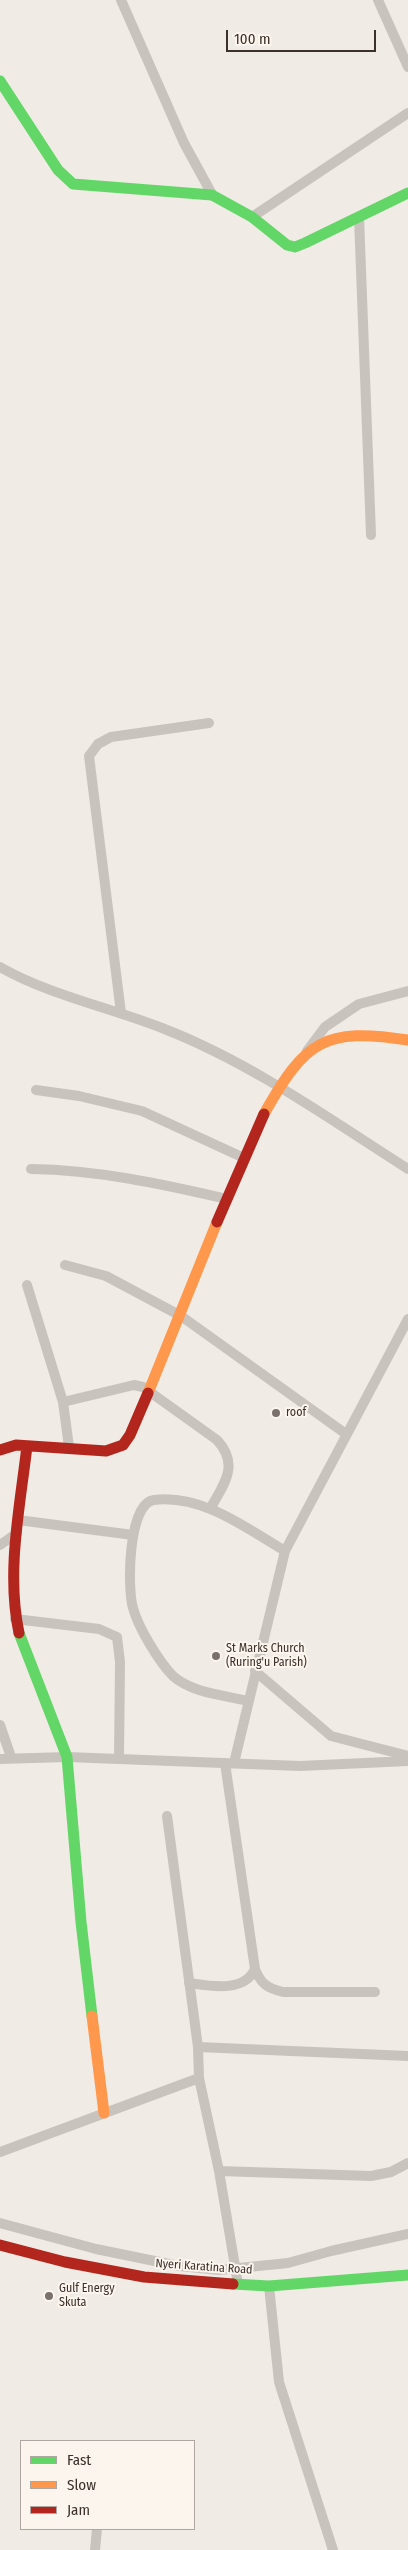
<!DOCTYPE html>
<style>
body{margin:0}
#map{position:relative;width:408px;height:2550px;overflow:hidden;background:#f0ebe5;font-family:"Fira Sans Condensed",sans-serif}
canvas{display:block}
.legend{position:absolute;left:20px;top:2440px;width:175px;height:90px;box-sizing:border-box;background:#fbf5ee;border:1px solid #aea6a0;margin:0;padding:6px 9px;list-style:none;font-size:15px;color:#3b302b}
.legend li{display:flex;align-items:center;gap:10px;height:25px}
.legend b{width:25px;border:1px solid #aea6a0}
.scale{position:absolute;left:226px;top:30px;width:150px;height:22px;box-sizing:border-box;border:2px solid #3b302b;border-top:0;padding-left:6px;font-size:15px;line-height:18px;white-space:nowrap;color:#3b302b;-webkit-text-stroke:4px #fbf5ee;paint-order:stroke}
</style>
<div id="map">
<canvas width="408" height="2550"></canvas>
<ul class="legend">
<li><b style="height:6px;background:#63d668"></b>Fast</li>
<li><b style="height:6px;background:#ff974d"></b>Slow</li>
<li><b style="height:6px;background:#b3261e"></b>Jam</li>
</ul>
<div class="scale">100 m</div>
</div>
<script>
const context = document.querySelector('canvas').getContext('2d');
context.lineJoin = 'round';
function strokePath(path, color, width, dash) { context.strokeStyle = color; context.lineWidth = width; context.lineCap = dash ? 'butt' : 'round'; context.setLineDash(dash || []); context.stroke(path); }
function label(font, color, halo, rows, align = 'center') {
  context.font = font + ' "Fira Sans Condensed",sans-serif'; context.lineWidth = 4; context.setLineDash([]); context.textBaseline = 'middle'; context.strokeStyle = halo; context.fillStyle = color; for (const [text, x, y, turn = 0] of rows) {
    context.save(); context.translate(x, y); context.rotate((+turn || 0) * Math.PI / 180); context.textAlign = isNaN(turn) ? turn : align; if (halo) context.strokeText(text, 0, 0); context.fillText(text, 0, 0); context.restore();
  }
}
strokePath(new Path2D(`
 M121 0 184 143 213 196
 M378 0 408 67
 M252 217 408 113
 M359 217 371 535
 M0 967C51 996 113 1008 167 1030 253 1064 331 1120 408 1169
 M121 1013 89 756 98 744 111 737 209 723
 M307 1051 325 1027 359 1004 408 991
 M36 1090 79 1096 142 1111 244 1158
 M31 1169C98 1170 162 1184 227 1199
 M65 1265 106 1276 181 1316 346 1434
 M27 1285 63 1402 69 1447
 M63 1402 134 1385 143 1387 217 1440C240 1465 224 1484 210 1509
 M18 1520 133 1535
 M0 1545 17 1533
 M15 1619 99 1629 117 1637 120 1662 119 1758
 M255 1671 331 1736 408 1756
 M248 1701C224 1695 192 1693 173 1676 159 1662 138 1627 133 1608 127 1588 128 1503 154 1500 202 1494 246 1528 285 1551
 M0 1725 11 1757
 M0 1759 67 1757 300 1766 408 1761
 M225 1763 255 1969C261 1984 267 1988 283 1992H375
 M234 1763 285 1551 408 1319
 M167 1816 198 2047
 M189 1983C210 1986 244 1993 255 1969
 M0 2152 199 2078
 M219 2171 371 2176 391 2172 408 2163
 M0 2223 96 2249 179 2266 219 2270 288 2263 331 2251 408 2234
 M238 2284 219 2171 199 2078 198 2047 408 2056
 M269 2286 279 2382 333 2550
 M95 2550 97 2529`), '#c9c3be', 10);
strokePath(new Path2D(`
 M0 81 58 170 73 184 212 195 252 217 287 245 295 247 305 243 408 193
 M19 1633 67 1757 81 1922 92 2016
 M233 2284 269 2286 408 2275`), '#63d668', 11);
strokePath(new Path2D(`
 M264 1114C305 1041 324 1027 408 1040
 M148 1393 217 1222
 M92 2016 104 2113`), '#ff974d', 11);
strokePath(new Path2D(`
 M217 1222 264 1114
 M0 1450 16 1445 106 1451 123 1445 130 1435 148 1393
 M19 1633C6 1572 20 1507 27 1446
 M0 2245 65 2262 144 2277 233 2284`), '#b3261e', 11);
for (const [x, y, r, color] of [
 [276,1413,5,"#7a716c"],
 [216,1656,5,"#7a716c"],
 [49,2296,5,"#7a716c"]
]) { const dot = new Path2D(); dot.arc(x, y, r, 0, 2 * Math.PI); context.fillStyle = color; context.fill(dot); strokePath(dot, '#fbf5ee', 2); }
label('12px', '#3b302b', '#fbf5ee', [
 ["roof",286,1413],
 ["St Marks Church",226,1649],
 ["(Ruring'u Parish)",226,1663],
 ["Gulf Energy",59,2289],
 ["Skuta",59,2303]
], 'left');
label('12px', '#3b302b', '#fbf5ee', [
 ["Nyeri Karatina Road",204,2267,4]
]);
</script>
